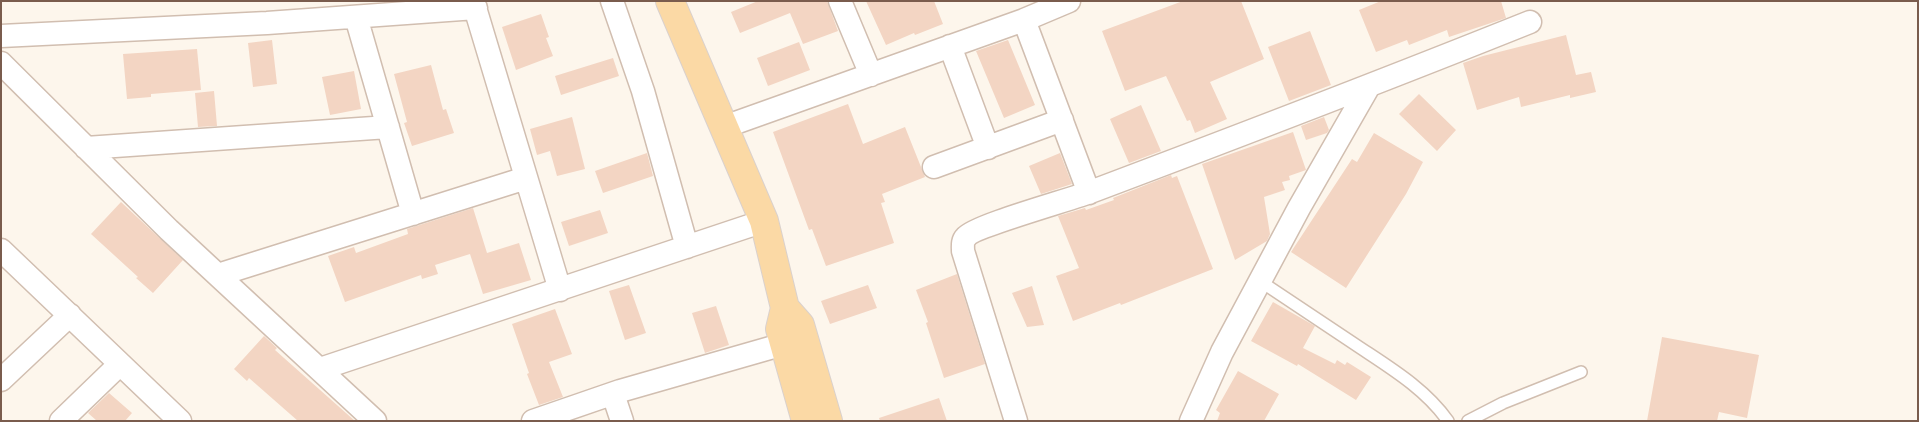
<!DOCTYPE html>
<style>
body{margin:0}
#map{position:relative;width:1919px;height:422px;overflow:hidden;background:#fdf6ec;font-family:"IBM Plex Sans",sans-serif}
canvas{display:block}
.frame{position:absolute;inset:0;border:2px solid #7a5c4d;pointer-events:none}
</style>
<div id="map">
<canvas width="1919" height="422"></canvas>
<div class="frame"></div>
</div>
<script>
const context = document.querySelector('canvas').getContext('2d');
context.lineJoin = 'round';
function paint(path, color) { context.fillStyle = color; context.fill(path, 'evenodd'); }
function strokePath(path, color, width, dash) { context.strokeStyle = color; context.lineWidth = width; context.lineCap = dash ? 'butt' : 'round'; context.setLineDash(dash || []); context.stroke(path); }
paint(new Path2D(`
 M758 1H827L838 31 803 44 790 13 740 33 731 12Z
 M866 1H934L943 24 915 35 914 33 886 45Z
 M1183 1H1241L1264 59 1210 82 1227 119 1195 133 1190 120 1187 121 1166 76 1125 91 1102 31Z
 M1381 1H1501L1506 18 1449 37 1447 30 1409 45 1407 40 1376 52 1359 10Z
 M541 14 549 37 546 38 553 56 516 70 502 27Z
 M1310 31 1331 85 1289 101 1268 47Z
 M1566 35 1576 75 1591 72 1596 92 1570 98V95L1521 107 1519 97 1477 110 1463 63 1483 56Z
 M272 40 277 84 253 87 248 43Z
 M1008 40 1035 105 1004 118 976 51Z
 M799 42 810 70 768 86 757 58Z
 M197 49 201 90 151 94V97L127 99 123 54Z
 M613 58 619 76 561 95 555 76Z
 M431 65 443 110 446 109 454 133 412 146 404 123 407 122 394 74Z
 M354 71 361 109 330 115 322 77Z
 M214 91 217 126 198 127 195 93Z
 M1419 94 1456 130 1437 151 1399 114Z
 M848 104 863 144 905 127 925 177 882 194 885 202 881 203 894 243 826 266 812 229 809 230 773 132Z
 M1141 105 1161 151 1129 163 1110 119Z
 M572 117 585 169 557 176 550 151 537 155 530 129Z
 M1324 117 1329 130 1327 133 1306 140 1301 126Z
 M1293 132 1306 170 1289 176 1290 180 1282 182 1285 190 1264 197 1270 234 1267 241 1235 260 1202 164Z
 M1374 133 1423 162 1406 194 1346 288 1291 252 1352 159 1357 162Z
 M647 153 653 176 603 193 595 171Z
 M1060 153 1072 184 1041 194 1029 166Z
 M1171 175 1172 178 1177 176 1213 269 1121 305 1120 303 1073 321 1056 276 1079 268 1058 216 1085 208 1086 210 1114 200 1113 198Z
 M121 202 183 260 153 293 136 278 138 277 91 234Z
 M473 208 487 253 519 243 531 280 483 294 470 254 435 265 438 274 422 279 421 275 345 302 328 256 354 247 356 253 408 234 407 229Z
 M600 210 608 233 569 246 561 222Z
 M957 274 985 364 944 378 926 323 928 322 916 290Z
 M629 285 646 333 625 340 609 291Z
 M868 285 877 308 830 324 821 301Z
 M1032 286 1044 325 1027 327 1012 293Z
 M1273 302 1315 326 1303 348 1335 364 1337 360 1345 365 1347 362 1371 377 1356 400 1298 364 1297 366 1251 341Z
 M716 306 729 345 705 353 692 313Z
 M555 309 572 354 549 362 563 397 539 405 527 374 529 373 512 324Z
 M264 336 277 348 275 350 355 421H298L249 378 247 381 234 369Z
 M1662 337 1759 355 1747 418 1719 412 1717 421H1647Z
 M1238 371 1279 394 1264 421H1217L1220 413 1216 410Z
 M109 393 132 413 125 421H97L88 413Z
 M939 398 947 421H880L879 418Z`), '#f3d5c3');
const service = new Path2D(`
 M1260 281C1291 302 1322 322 1353 343 1387 366 1424 387 1448 421
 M1468 421 1503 403 1581 372`);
const minor = new Path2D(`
 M473 1 560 290
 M612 1 643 91 687 247
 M840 1 871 75
 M356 17 413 214
 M1024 20 1089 193
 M1 36 267 23 476 8
 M950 46 988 148
 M1 63 169 230 375 421
 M724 127 1024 20 1069 1
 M86 148 388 127
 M934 167 1062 120
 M1 250 180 421
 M218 275 526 178
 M320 369 764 221
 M1 380 70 315
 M613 394 622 421
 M61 421 120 364
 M533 421 620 391 784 344
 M1016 421 963 251C963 246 962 241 966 237 974 226 1073 199 1093 191 1239 136 1385 80 1530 22
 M1191 421 1222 352 1260 281 1299 208 1369 86`);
const primary = new Path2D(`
 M670 1 764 221 785 308 780 329 806 421
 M785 308 800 325 828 421`);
strokePath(service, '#d1beb0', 14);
strokePath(minor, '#d1beb0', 25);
strokePath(primary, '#dad1cd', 30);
strokePath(service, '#fff', 11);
strokePath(minor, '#fff', 22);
strokePath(primary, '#fbd9a5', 28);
</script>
